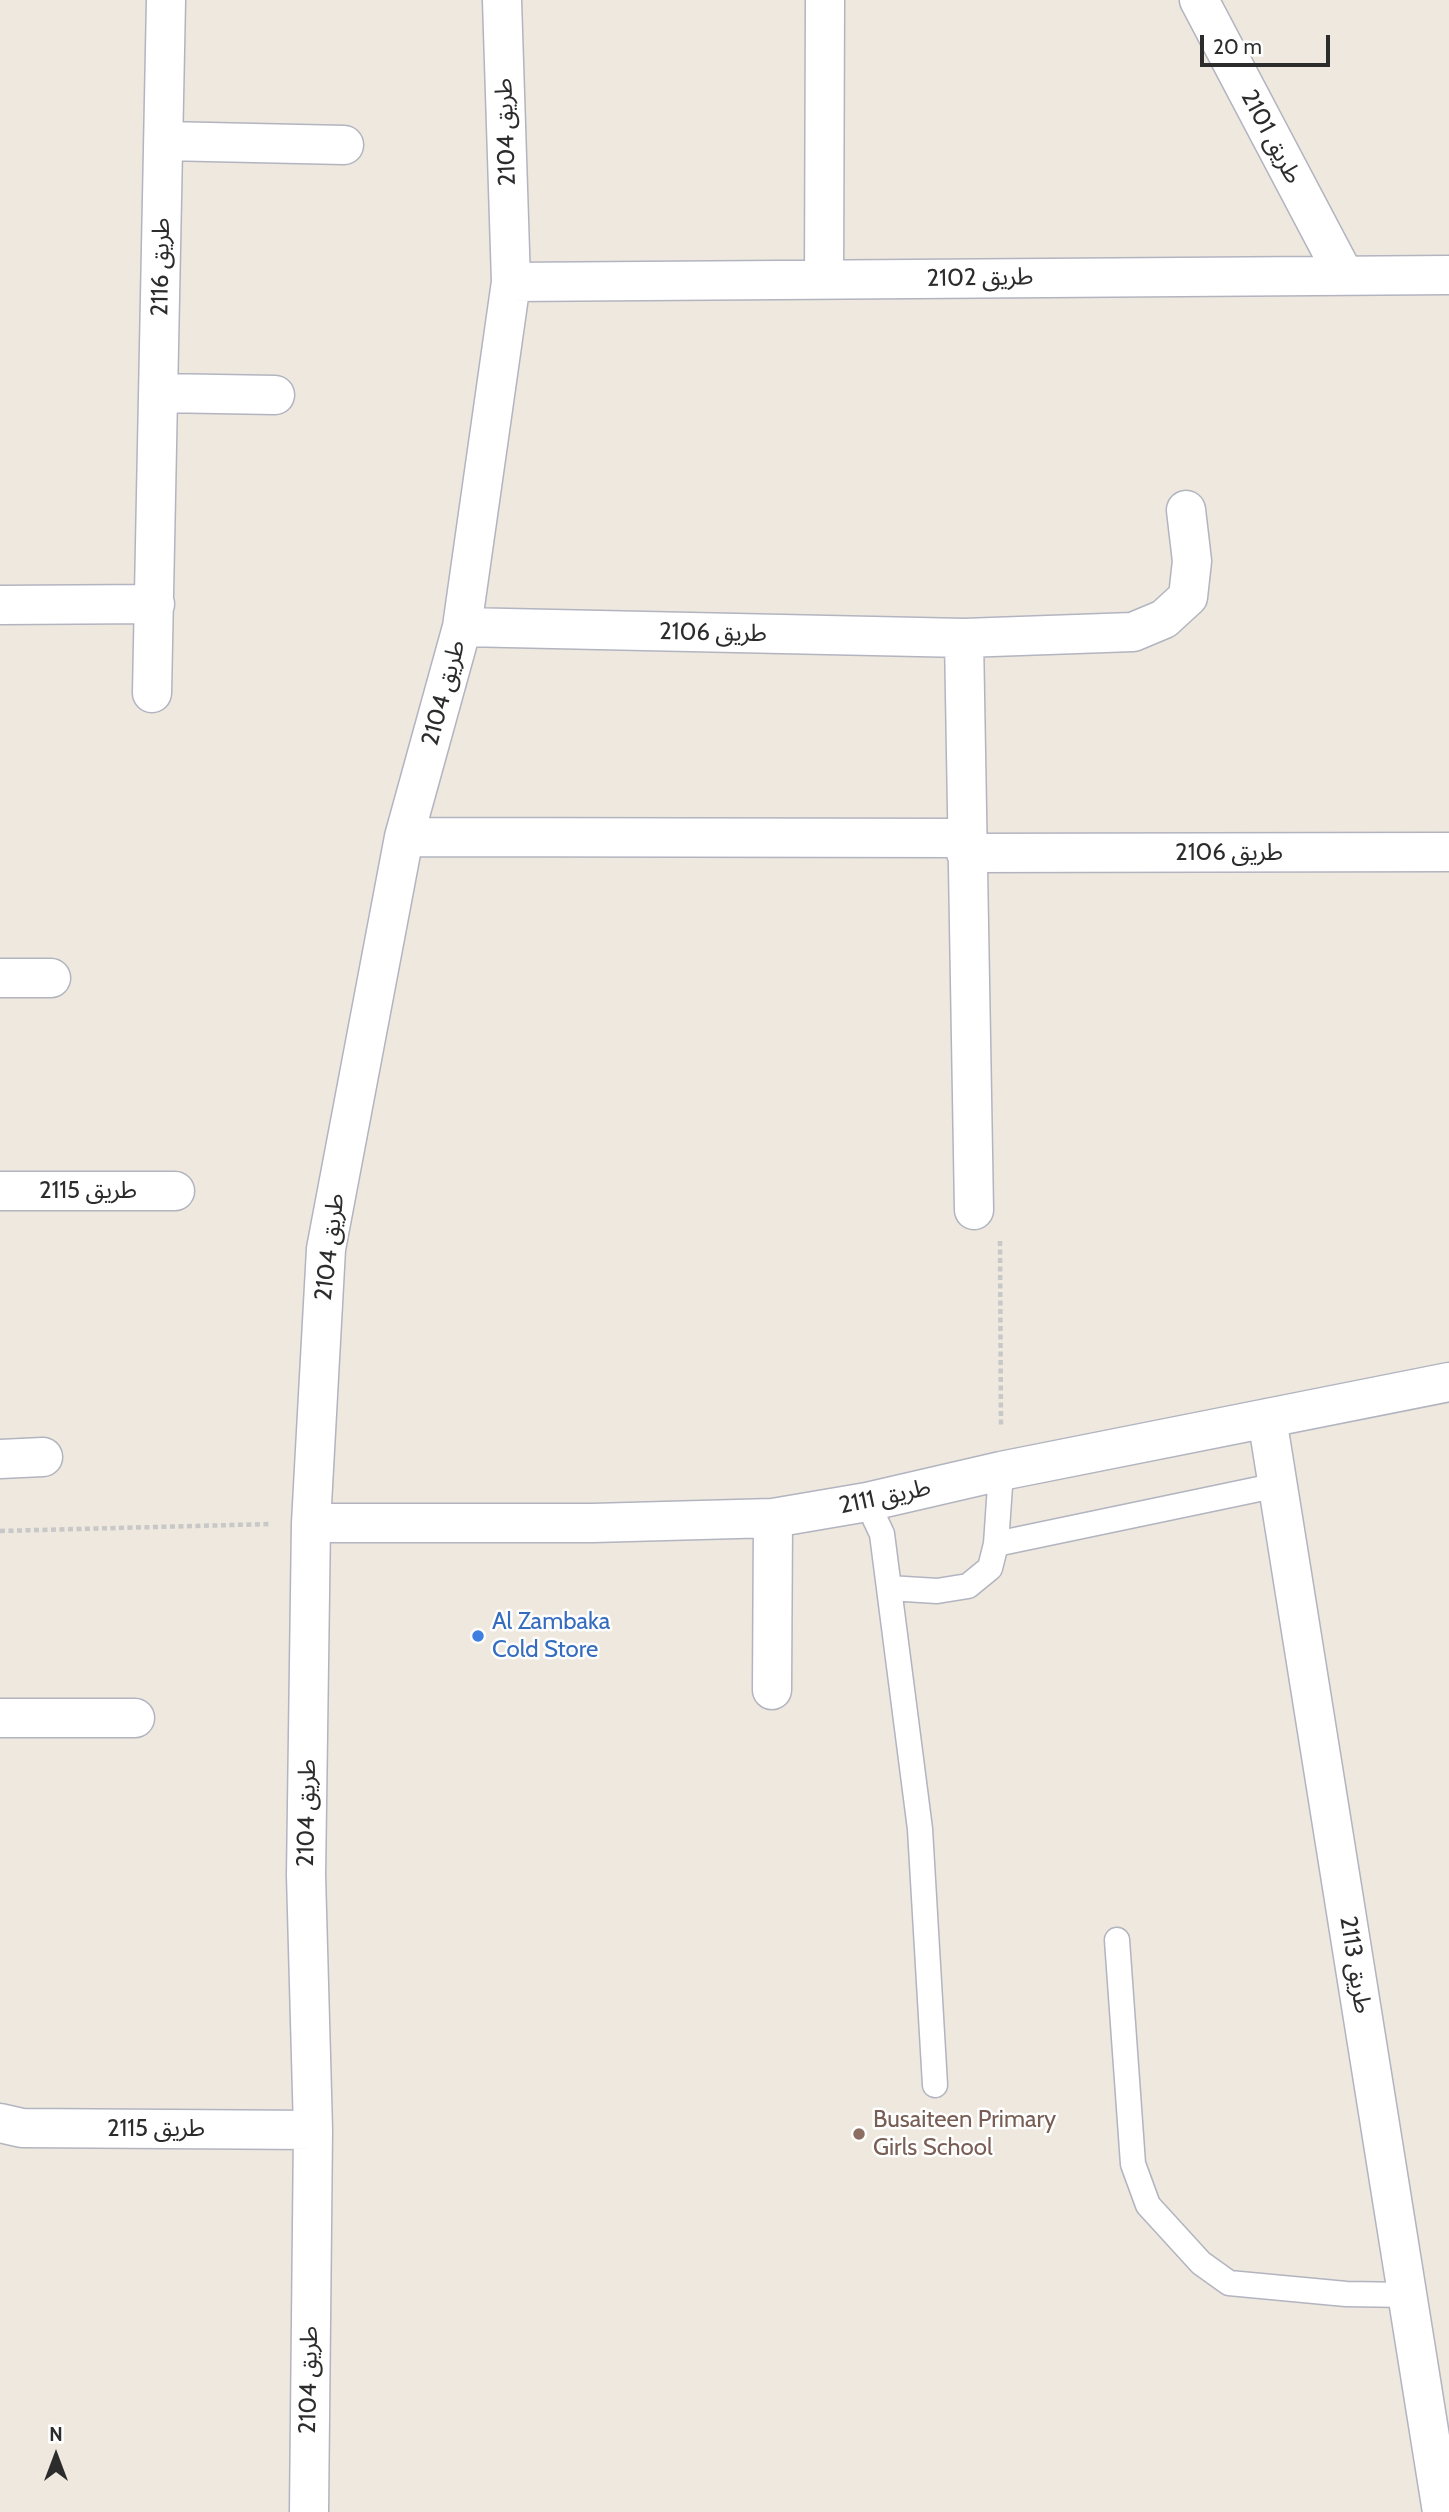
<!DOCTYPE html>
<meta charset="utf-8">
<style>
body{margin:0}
#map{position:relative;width:1449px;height:2512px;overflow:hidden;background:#eee8de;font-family:Cabin,sans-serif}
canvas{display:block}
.north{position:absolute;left:21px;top:2421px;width:70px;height:70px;-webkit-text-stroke:5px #fff;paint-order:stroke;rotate:0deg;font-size:19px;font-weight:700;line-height:28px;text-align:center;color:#2c2c2c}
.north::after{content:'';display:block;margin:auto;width:24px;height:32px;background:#2c2c2c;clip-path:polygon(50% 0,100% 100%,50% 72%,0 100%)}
.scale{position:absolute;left:1200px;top:35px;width:130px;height:32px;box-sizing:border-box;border:4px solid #2c2c2c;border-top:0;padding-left:9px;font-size:21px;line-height:24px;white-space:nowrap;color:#2c2c2c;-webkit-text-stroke:5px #fff;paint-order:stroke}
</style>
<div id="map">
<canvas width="1449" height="2512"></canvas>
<div class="north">N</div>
<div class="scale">20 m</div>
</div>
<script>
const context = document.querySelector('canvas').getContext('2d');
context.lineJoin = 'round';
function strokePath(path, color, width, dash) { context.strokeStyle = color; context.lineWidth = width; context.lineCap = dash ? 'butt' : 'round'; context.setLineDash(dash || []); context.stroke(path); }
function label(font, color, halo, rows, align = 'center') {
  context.font = font + ' Cabin,"Noto Sans Arabic",sans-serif'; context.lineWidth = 5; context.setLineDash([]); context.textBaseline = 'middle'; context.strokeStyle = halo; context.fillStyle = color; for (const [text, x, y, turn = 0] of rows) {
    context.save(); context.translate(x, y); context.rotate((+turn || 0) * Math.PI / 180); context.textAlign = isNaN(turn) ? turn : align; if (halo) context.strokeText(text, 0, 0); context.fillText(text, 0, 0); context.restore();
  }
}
const service = new Path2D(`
 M867 1502 882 1534 920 1829 935 2085
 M996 1544 1278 1485
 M889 1588 937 1591 968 1586 990 1568 996 1544 1001 1471
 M1117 1940 1133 2164 1148 2205 1201 2263 1229 2283 1346 2294 1408 2295`);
const minor = new Path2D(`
 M1199 0 1344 275
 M164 141 344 145
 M824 279 825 0
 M511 282 1449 275
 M159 393 275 395
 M0 605 155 604
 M462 627 964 638 1133 632 1164 619 1188 597 1192 561 1186 510
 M964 638 974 1210
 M152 693 166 0
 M404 837 966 838
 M966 853 1449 852
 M0 978H51
 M0 1191H175
 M1267 1418 1442 2512
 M0 1459 43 1457
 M311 1523H593L773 1518 867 1502 1001 1471 1449 1382
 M772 1690 773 1518
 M0 1718H135
 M0 2123 22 2128 313 2130
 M309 2512 313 2130 306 1875 311 1523 326 1249 404 837 462 627 511 282 502 0`);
strokePath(service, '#b2b4c0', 27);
strokePath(minor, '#b2b4c0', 41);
strokePath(new Path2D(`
 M1000 1241 1001 1428
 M0 1531 271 1524`), '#c8c8c8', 4.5, [5, 3.5]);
strokePath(service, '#fff', 24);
strokePath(minor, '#fff', 38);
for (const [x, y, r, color] of [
 [478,1636,7,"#3f7fe0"],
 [859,2134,7,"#8d6e63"]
]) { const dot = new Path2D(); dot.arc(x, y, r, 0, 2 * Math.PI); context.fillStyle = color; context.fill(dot); strokePath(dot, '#fff', 2.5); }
label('24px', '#2c2c2c', '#fff', [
 ["طريق 2104",506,132,-92],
 ["طريق 2101",1271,137,62],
 ["طريق 2116",161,267,-89],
 ["طريق 2102",980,278,-1],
 ["طريق 2106",713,633,1],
 ["طريق 2104",444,693,-75],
 ["طريق 2106",1229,853],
 ["طريق 2115",88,1191],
 ["طريق 2104",330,1247,-83],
 ["طريق 2111",885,1497,-12],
 ["طريق 2104",307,1813,-89],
 ["طريق 2113",1355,1965,81],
 ["طريق 2115",156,2129],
 ["طريق 2104",309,2380,-89]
]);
label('24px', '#366cbe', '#fff', [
 ["Al Zambaka",492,1622],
 ["Cold Store",492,1650]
], 'left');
label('24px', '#785e54', '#fff', [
 ["Busaiteen Primary",873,2120],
 ["Girls School",873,2148]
], 'left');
</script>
